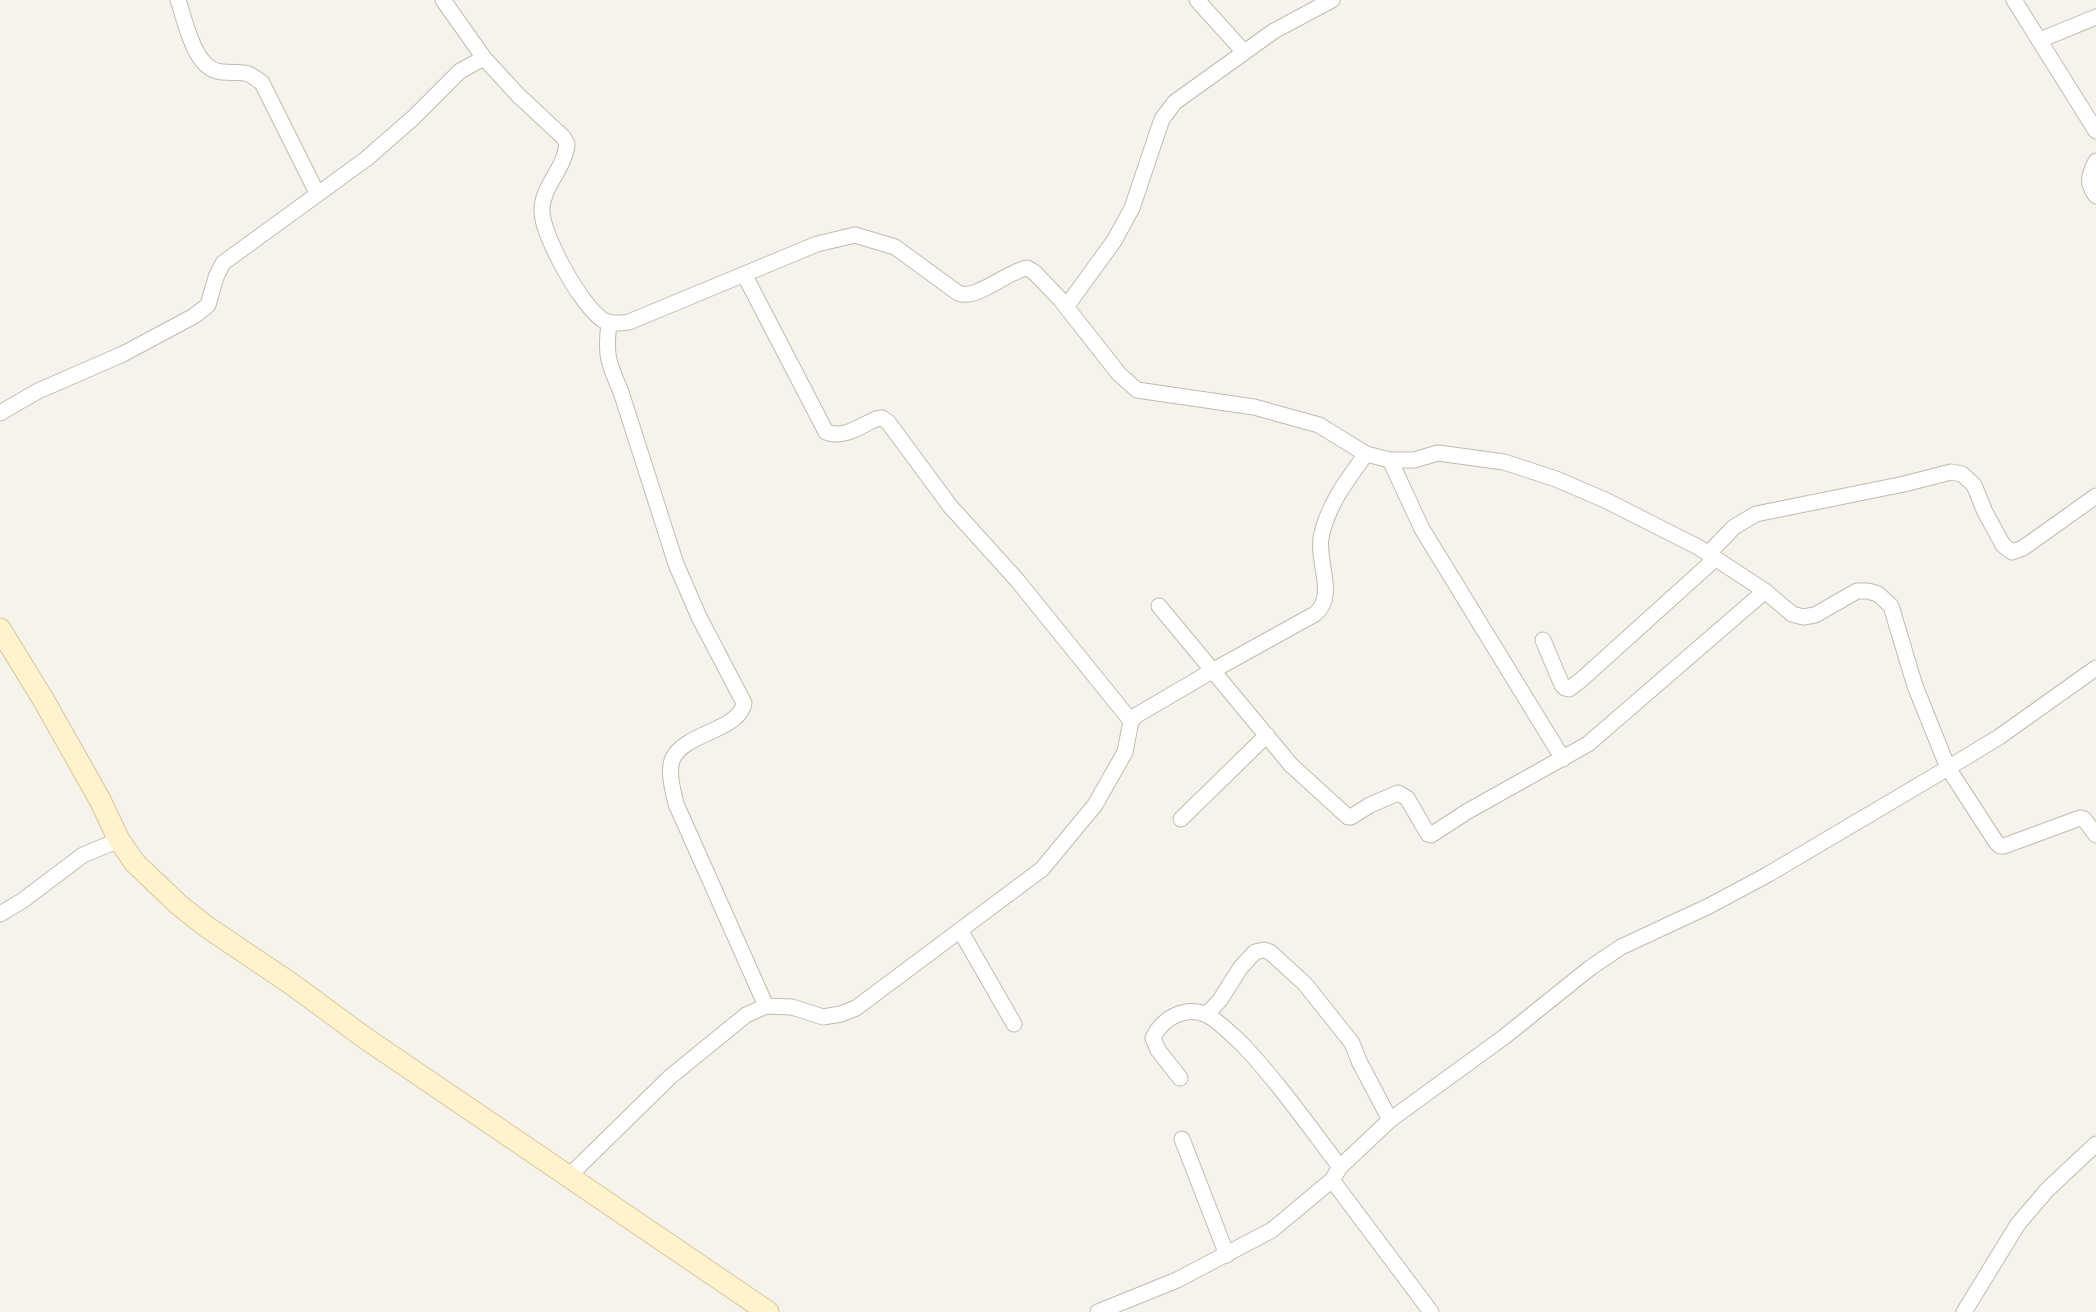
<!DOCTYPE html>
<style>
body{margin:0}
canvas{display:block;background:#f6f3ec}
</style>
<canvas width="2096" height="1312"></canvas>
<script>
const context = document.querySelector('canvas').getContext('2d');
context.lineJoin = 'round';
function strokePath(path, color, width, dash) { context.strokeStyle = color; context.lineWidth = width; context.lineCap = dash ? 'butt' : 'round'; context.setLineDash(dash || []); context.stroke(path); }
const street = new Path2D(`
 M178 0C186 23 194 70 222 72 244 74 243 68 262 83L317 193
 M443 0 484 58
 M1197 0 1244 52
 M2014 0 2096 131
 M2040 40 2096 17
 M2096 161C2089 175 2086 182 2096 196
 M744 274 826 432C844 439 860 426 876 419L882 418 888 422 950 506 1017 580 1131 721
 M1066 307 1114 241 1132 208 1162 119 1175 102 1274 31 1332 0
 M609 323C605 355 608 362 621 392L676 564 699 617 744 703C740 730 685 733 673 758 667 771 673 790 676 804L766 1006
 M0 413 38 391 123 354 194 316 208 305 216 277 223 263 366 159 413 118 460 71 484 58 518 95 563 137 567 144C565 168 543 186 542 208 540 233 582 307 603 320 611 325 620 323 629 322L817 244 855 235 895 247 958 293C976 301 1006 272 1027 268L1034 272 1060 299 1119 374 1137 390 1254 407 1319 425 1366 454 1390 460H1414L1438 453 1504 462 1556 479 1605 500 1698 547 1765 591 1792 614 1803 617 1815 615 1857 591H1868L1878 594 1891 606 1915 686 1948 768 1996 842 2000 846H2004L2080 818 2084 819 2096 835
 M1390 460 1422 529 1563 759
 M1708 554 1734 527 1756 514 1904 484 1951 472 1962 474 1974 485 1985 512 2003 545 2012 552 2023 548 2096 496
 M1159 606 1291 765 1348 817H1351L1370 805 1398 793 1407 798 1428 834 1431 835 1468 811 1588 744 1765 591
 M1543 640 1562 685 1565 688 1569 689 1581 680 1715 559
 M1181 819 1267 735
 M0 914 22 901 83 855 119 840
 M960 930 1014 1024
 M1206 1015 1220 1000 1241 967 1255 952 1264 950 1270 952 1305 984 1352 1043 1359 1061 1390 1120
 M1180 1078 1158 1050 1153 1038C1162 1018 1186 1005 1207 1015 1220 1022 1231 1034 1242 1044 1278 1082 1308 1125 1340 1167
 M1182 1139 1227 1255
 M569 1176 670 1077 746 1015 766 1006 792 1007 823 1017 841 1014 856 1008 1042 869 1095 805 1125 752 1131 721 1137 715 1212 671 1315 614C1337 596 1317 563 1321 538 1327 506 1347 480 1366 454
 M1332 1180 1431 1312
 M1098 1312 1177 1280 1272 1230 1332 1180 1340 1167 1390 1120 1504 1037 1590 968 1621 947 1709 906 1767 875 1948 768 1999 737 2096 668
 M1964 1312 2018 1224 2047 1190 2096 1144`);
const secondary = new Path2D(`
 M0 629 43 699 100 800 119 840 135 863 179 905 207 927 293 985 365 1038 768 1312`);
strokePath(street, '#c2bbae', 17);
strokePath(secondary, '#d6c79b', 23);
strokePath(street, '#fff', 15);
strokePath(secondary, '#fff3cd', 21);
</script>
